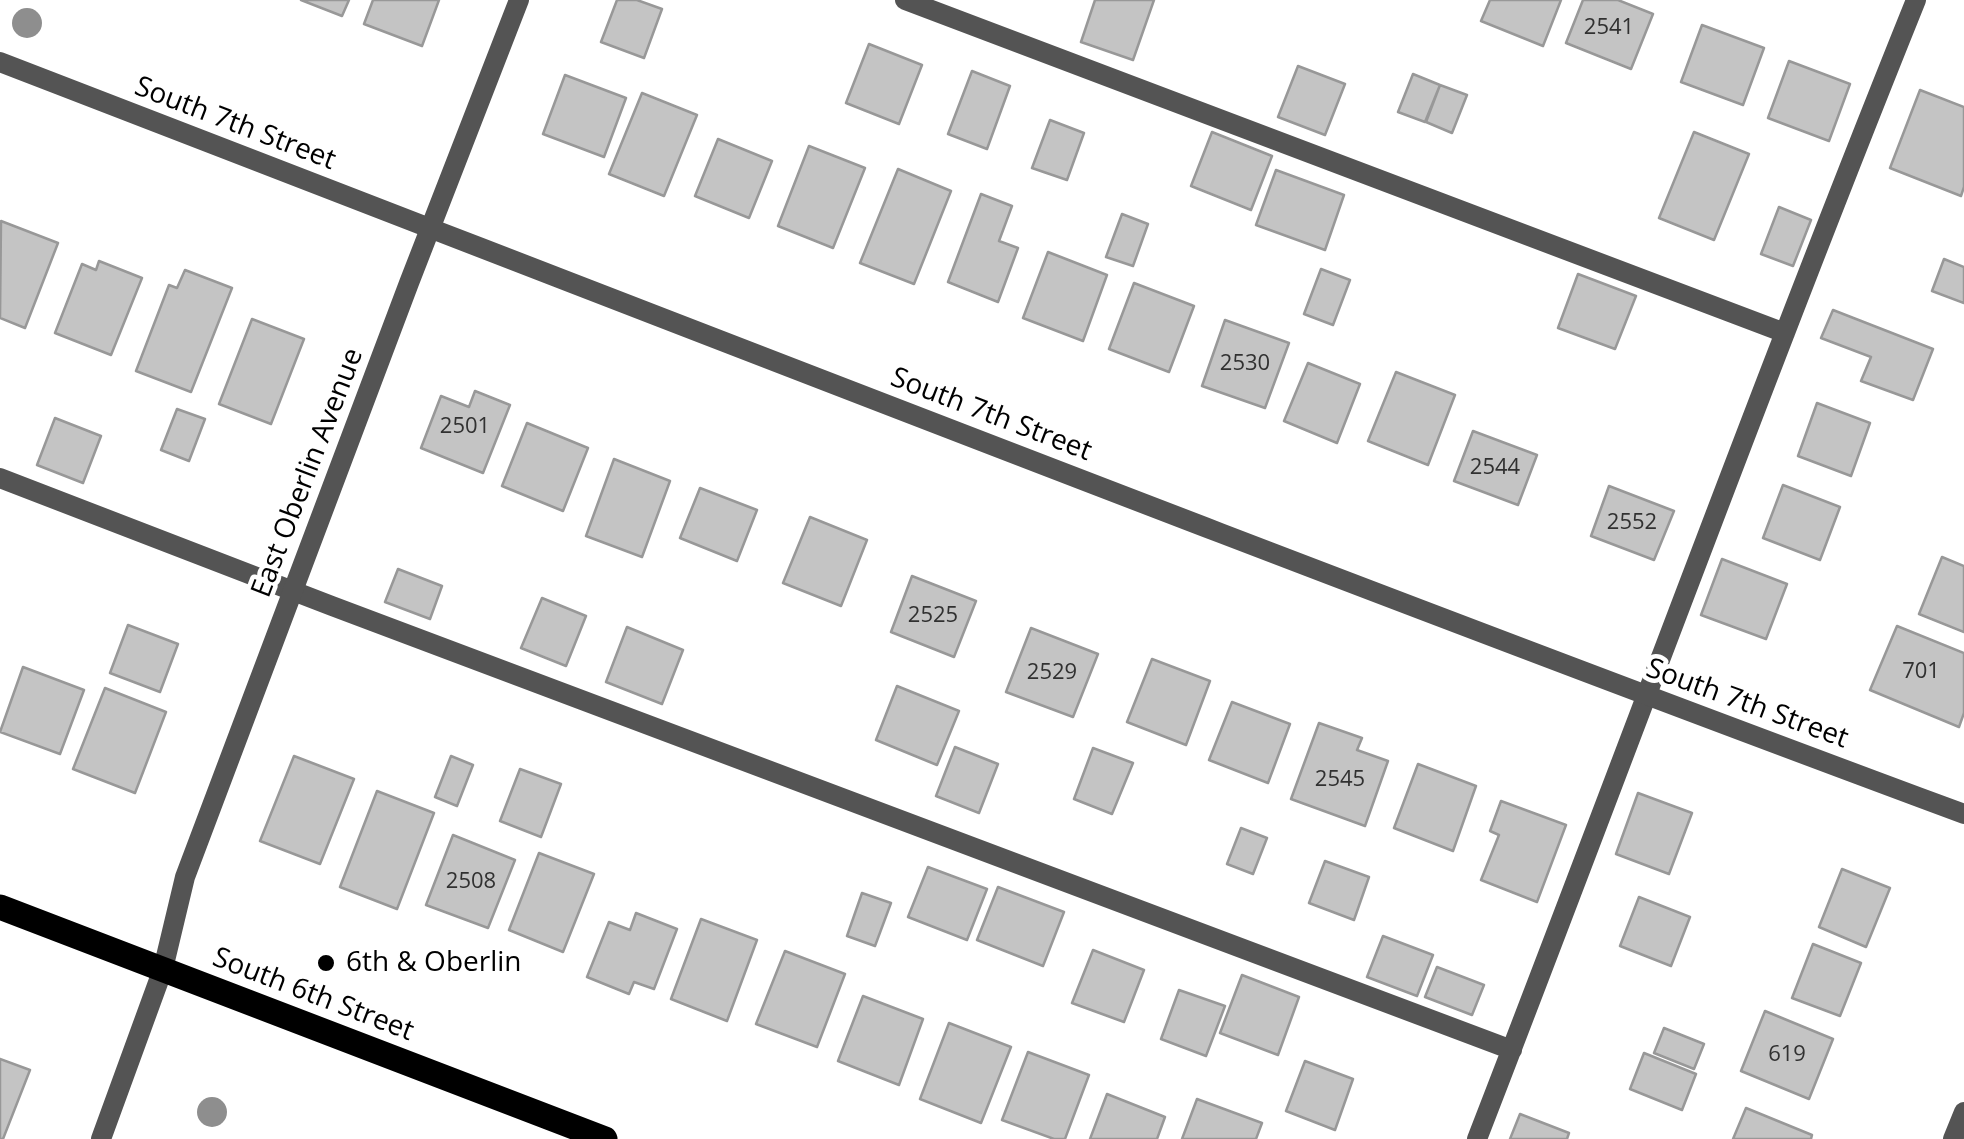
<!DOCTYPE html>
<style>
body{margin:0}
canvas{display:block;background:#fff}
</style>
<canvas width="1964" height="1139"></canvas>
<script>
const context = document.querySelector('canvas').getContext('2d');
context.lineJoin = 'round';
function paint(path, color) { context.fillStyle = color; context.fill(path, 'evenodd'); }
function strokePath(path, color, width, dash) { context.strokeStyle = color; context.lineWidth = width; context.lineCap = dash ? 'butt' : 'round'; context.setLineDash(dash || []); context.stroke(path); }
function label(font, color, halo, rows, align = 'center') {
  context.font = font + ' "Open Sans",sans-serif'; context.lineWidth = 9; context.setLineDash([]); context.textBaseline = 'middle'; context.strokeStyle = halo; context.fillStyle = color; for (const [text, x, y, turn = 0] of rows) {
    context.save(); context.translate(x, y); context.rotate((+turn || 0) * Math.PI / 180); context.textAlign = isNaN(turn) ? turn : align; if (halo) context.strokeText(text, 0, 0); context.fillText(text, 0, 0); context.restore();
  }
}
const building = new Path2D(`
 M301 0H349L342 16Z
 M373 0H439L422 46 364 24Z
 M617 0H637L662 9 644 58 601 42Z
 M1095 0H1154L1133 60 1081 42Z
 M1490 0H1561L1543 46 1481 21Z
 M1583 0H1618L1653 14 1631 69 1566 43Z
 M1702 25 1764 48 1743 105 1681 82Z
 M869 44 922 65 899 124 846 103Z
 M1789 61 1850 84 1829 141 1768 118Z
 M1298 66 1345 84 1325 135 1278 117Z
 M972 71 1010 86 987 149 948 134Z
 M1413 74 1440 85 1425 122 1398 112Z
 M565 75 626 98 604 157 543 134Z
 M1440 85 1467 95 1452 133 1426 122Z
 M1920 90 1964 107V187L1961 196 1890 168Z
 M642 93 697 115 664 196 609 174Z
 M1050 120 1084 133 1067 180 1032 168Z
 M1212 132 1272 156 1251 210 1191 186Z
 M1694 132 1749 154 1714 240 1659 218Z
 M718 139 772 161 749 218 695 196Z
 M809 146 865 168 833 248 778 226Z
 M898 169 951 191 914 284 860 263Z
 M1276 170 1344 195 1325 250 1256 225Z
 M981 194 1012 206 999 241 1018 248 998 302 948 282Z
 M1779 207 1811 220 1793 266 1761 254Z
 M1122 214 1148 224 1133 266 1106 257Z
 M1 221 58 243 25 328 0 318Z
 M1048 252 1107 275 1083 341 1023 318Z
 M1944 259 1964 267V303L1932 291Z
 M99 261 142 278 111 355 55 333 82 264 96 270Z
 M1321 269 1350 280 1333 325 1304 314Z
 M185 270 232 288 191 392 136 371 169 285 177 288Z
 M1578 274 1636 296 1615 349 1558 328Z
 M1134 283 1194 306 1169 372 1109 349Z
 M1833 310 1933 349 1913 400 1861 381 1871 357 1821 338Z
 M252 319 304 339 271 424 219 404Z
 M1225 320 1289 343 1265 408 1202 386Z
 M1308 363 1360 384 1337 443 1284 421Z
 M1396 372 1455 395 1428 465 1368 441Z
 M475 391 510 405 483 473 421 448 441 396 469 407Z
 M1817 403 1870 423 1851 476 1798 456Z
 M177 409 205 419 189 461 161 450Z
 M55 418 101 436 83 483 37 465Z
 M527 423 588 448 563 511 502 486Z
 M1473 431 1537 455 1518 505 1454 481Z
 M614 459 670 481 642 557 586 536Z
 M1783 485 1840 507 1820 560 1763 538Z
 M1609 486 1674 511 1654 560 1591 536Z
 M700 488 757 510 737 561 680 538Z
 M810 517 867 540 841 606 783 583Z
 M1942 557 1964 566V632L1919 614Z
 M1722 559 1787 584 1766 639 1701 615Z
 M398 569 442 586 430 619 385 602Z
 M912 576 976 601 954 657 891 632Z
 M542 598 586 616 566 666 521 648Z
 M128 625 178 644 160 692 110 673Z
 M1897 626 1964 653V713L1959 727 1870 690Z
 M627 627 683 650 662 704 606 682Z
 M1031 628 1098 654 1073 717 1006 692Z
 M1152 659 1210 681 1186 745 1127 722Z
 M23 667 84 690 60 754 0 732Z
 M897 686 959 711 937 765 876 740Z
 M105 688 166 712 135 793 73 769Z
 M1232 702 1290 724 1268 783 1209 760Z
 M1319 723 1362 738 1357 750 1388 761 1365 826 1291 799Z
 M955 747 998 764 979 813 936 796Z
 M1093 748 1133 763 1112 814 1074 799Z
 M294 756 354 779 320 864 260 841Z
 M451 756 473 765 457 806 435 797Z
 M1418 764 1476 786 1453 851 1394 828Z
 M520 769 561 784 541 837 500 821Z
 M377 791 434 813 397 909 340 887Z
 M1638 793 1692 813 1669 874 1616 854Z
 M1501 801 1566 825 1537 902 1481 880 1499 835 1490 831Z
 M1241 828 1267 838 1253 874 1227 864Z
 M453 835 515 860 488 928 426 905Z
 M539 853 594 874 563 952 509 930Z
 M1325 861 1369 877 1354 920 1309 903Z
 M928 867 987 889 967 940 908 917Z
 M1842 869 1890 888 1866 947 1819 927Z
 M998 887 1064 912 1043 966 977 940Z
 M862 893 891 903 875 946 847 936Z
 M1639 897 1690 917 1671 966 1620 946Z
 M636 913 677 929 654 989 634 982 629 994 587 977 609 922 630 930Z
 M701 919 757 940 727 1021 671 999Z
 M1383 936 1433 955 1417 996 1367 977Z
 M1813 944 1861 963 1840 1016 1792 998Z
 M1093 950 1144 970 1124 1022 1072 1003Z
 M785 951 845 974 817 1047 756 1024Z
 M1437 967 1484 985 1472 1015 1425 997Z
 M1242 975 1299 997 1278 1055 1220 1033Z
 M1179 990 1225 1006 1206 1056 1161 1039Z
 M863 996 923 1019 899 1085 838 1061Z
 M1765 1011 1833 1039 1809 1099 1741 1071Z
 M949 1023 1011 1047 981 1123 920 1099Z
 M1664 1028 1704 1044 1694 1069 1654 1053Z
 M1028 1052 1089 1075 1065 1139H1054L1002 1120Z
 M1644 1053 1696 1074 1682 1110 1630 1089Z
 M0 1059 30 1070 3 1139H0Z
 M1305 1061 1353 1079 1335 1130 1286 1111Z
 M1107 1094 1165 1117 1157 1139H1090Z
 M1197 1099 1262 1123 1256 1139H1182Z
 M1746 1108 1812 1135 1811 1139H1733Z
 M1520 1114 1569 1133 1567 1139H1510Z`);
paint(building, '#c4c4c4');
strokePath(building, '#989898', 2.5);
strokePath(new Path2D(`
 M905 0 1785 333
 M0 478 332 606 1512 1050
 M1477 1139C1624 760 1764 377 1916 0`), '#545454', 20);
strokePath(new Path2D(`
 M0 62C654 314 1307 570 1964 814
 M101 1139 163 969 185 877 409 283 519 0
 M1953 1139 1964 1112`), '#545454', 20);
strokePath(new Path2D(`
 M0 907 605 1139`), '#000', 25);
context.fillStyle = '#8e8e8e';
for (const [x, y] of [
 [27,23],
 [212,1112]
]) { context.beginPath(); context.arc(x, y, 15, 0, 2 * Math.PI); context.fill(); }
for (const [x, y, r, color] of [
 [326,963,10,"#000"]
]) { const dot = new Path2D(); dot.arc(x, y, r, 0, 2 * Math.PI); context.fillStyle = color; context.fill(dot); strokePath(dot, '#fff', 4); }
label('22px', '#313131', null, [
 ["2541",1609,28],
 ["2530",1245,364],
 ["2501",465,427],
 ["2544",1495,468],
 ["2552",1632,523],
 ["2525",933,616],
 ["701",1921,672],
 ["2529",1052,673],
 ["2545",1340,780],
 ["2508",471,882],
 ["619",1787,1055]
]);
label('28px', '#000', '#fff', [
 ["South 7th Street",235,124,21],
 ["South 7th Street",991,415,21],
 ["East Oberlin Avenue",308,473,-69],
 ["South 7th Street",1747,704,20],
 ["South 6th Street",313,995,21]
]);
label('28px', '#000', '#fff', [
 ["6th & Oberlin",346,963]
], 'left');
</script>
